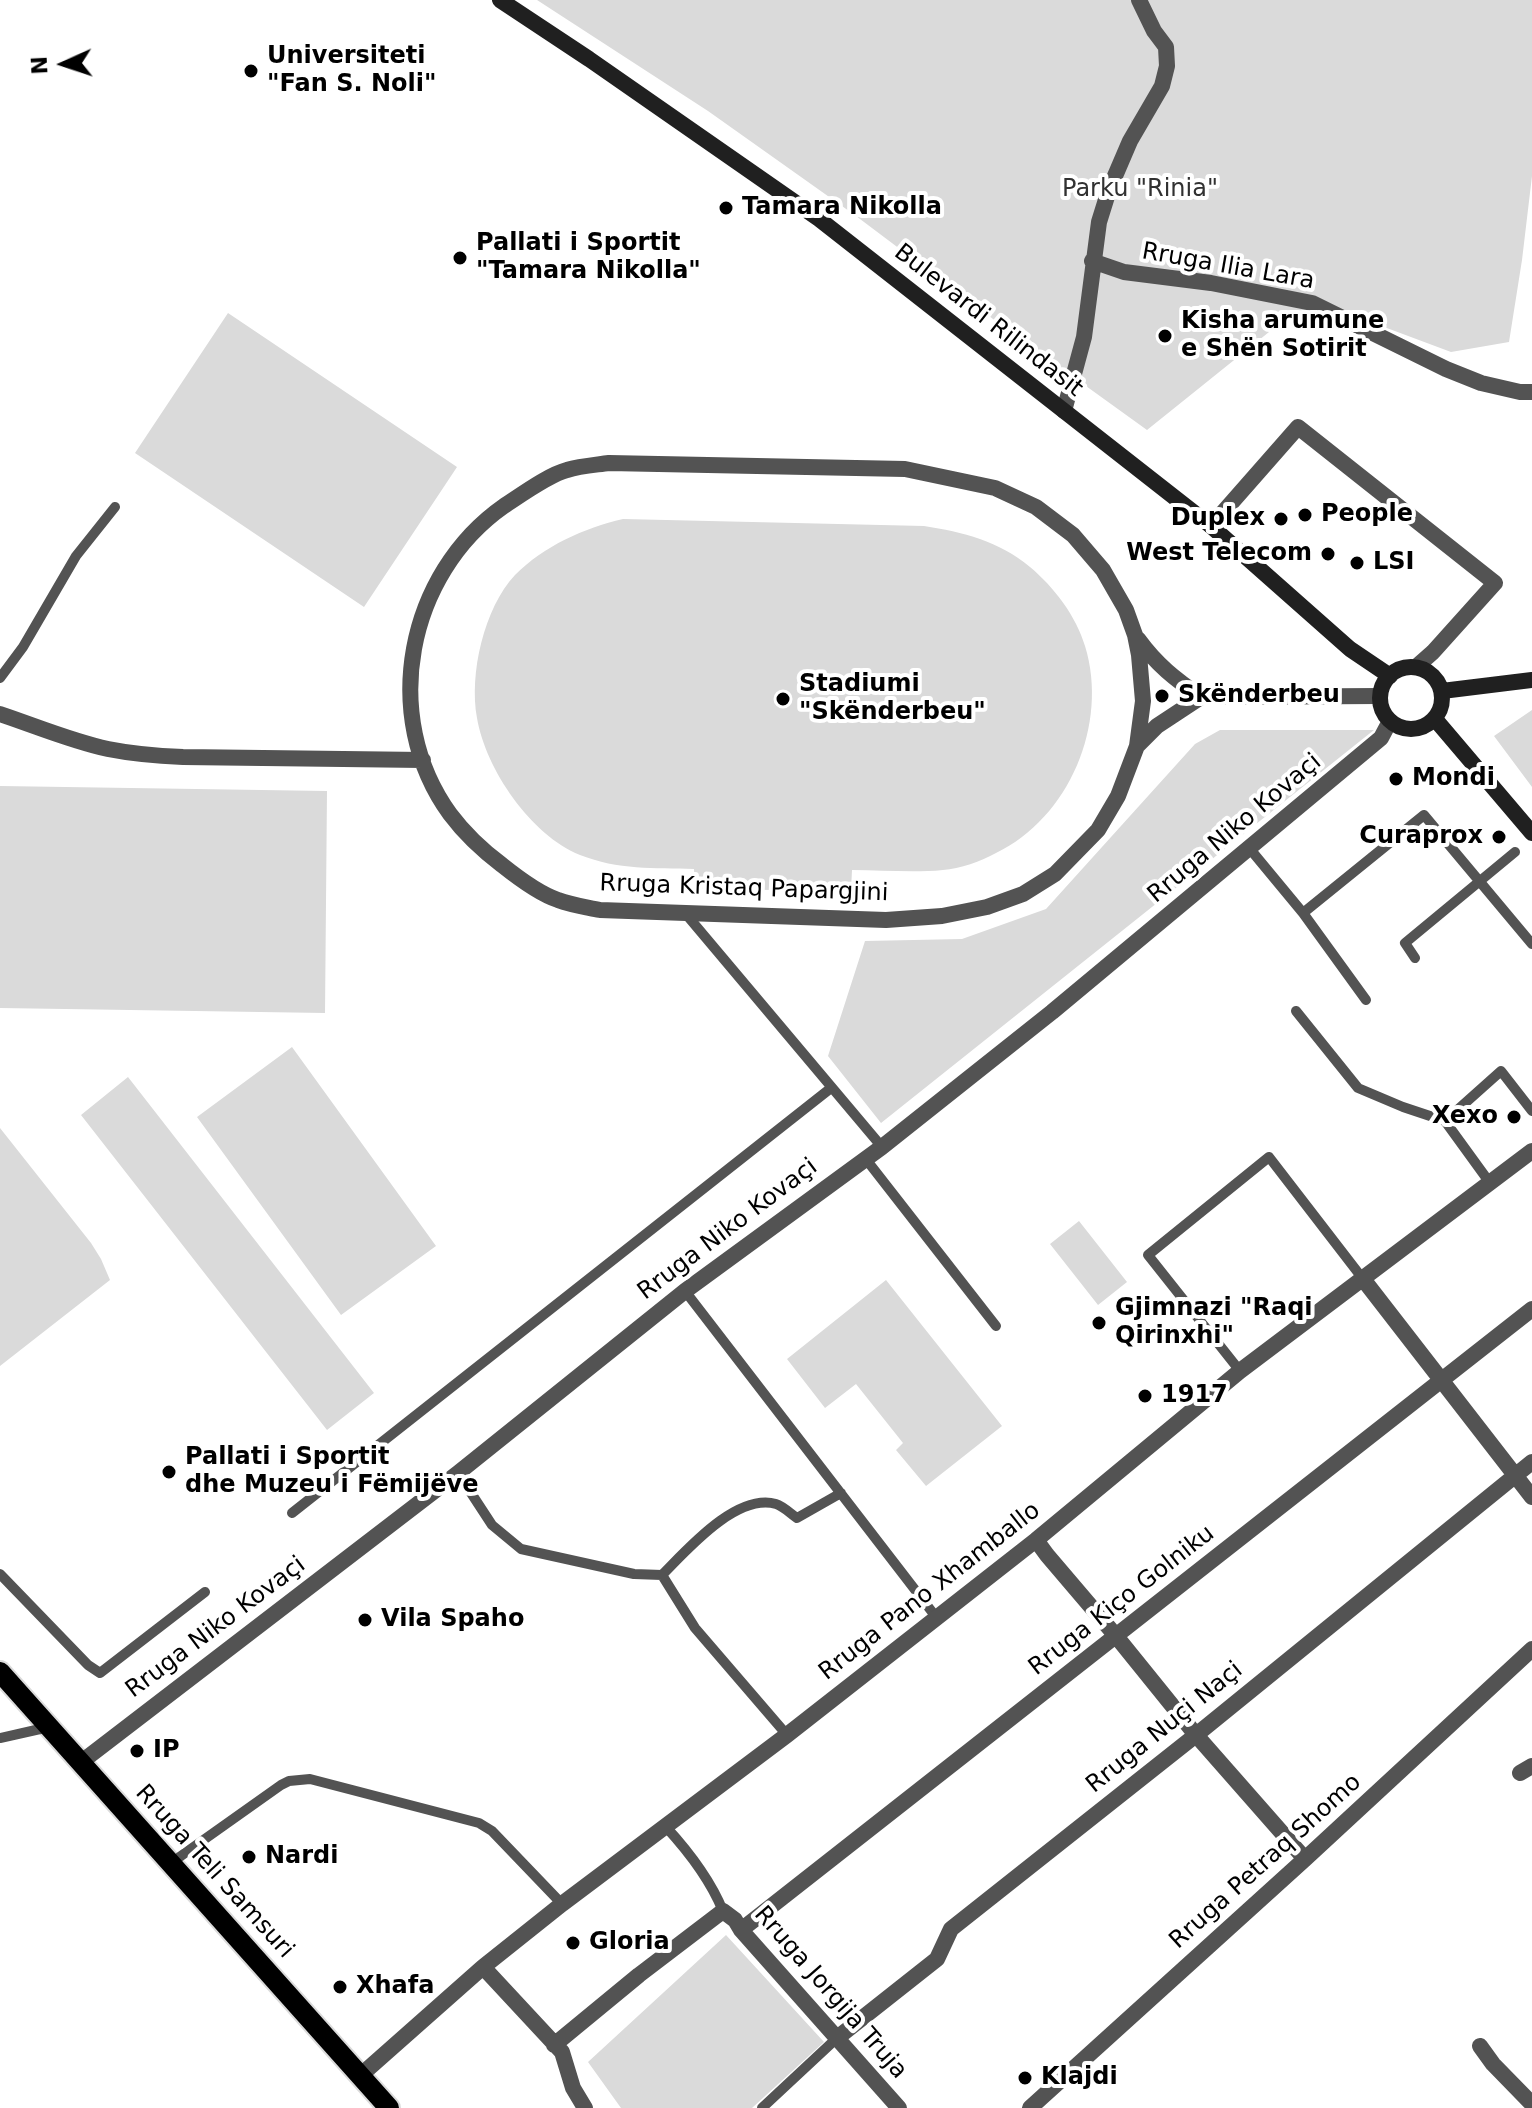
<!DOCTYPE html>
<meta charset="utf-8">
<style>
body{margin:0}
#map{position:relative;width:1532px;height:2108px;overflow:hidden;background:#fff;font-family:"DejaVu Sans",sans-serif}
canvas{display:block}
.north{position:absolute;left:24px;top:24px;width:80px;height:80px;-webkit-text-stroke:6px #fff;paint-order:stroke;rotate:267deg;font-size:22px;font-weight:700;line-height:32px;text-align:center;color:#000}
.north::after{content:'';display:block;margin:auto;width:28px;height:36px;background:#000;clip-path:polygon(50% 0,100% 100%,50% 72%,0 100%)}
</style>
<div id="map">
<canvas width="1532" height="2108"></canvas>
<div class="north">N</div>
</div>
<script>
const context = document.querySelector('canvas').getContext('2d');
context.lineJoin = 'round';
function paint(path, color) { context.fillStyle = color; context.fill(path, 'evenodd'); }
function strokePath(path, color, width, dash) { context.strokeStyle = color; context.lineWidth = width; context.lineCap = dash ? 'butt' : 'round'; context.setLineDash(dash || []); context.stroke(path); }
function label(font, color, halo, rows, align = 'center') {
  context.font = font + ' "DejaVu Sans",sans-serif'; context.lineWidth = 8; context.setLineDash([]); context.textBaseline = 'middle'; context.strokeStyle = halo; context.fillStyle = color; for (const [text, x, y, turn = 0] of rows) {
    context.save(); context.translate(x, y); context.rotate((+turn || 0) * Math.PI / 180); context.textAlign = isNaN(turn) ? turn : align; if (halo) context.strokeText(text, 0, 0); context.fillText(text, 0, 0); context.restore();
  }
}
paint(new Path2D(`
 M537 0H1532V176L1522 260 1509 342 1451 352 1344 312 1274 328 1147 430 993 319 856 216 708 111Z
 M228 313 457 467 364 607 135 453Z
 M623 519 924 526C963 532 999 541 1030 567 1054 587 1076 616 1085 646 1109 724 1069 818 996 853 981 861 960 869 943 870 913 873 882 870 852 870L851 891 695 889 694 869C654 868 618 870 580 855 531 835 486 770 477 718 469 674 484 608 515 575 544 546 584 528 623 519Z
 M1532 710V787L1494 736Z
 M1220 730H1374L881 1123 828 1056 865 941 962 939 1046 909 1195 744Z
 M0 786 327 791 325 1013 0 1008Z
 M292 1047 436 1246 341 1315 197 1117Z
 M128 1077 374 1393 327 1430 81 1115Z
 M0 1128 91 1243 101 1259 110 1280 0 1366Z
 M1079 1221 1127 1282 1098 1305 1050 1244Z
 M886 1280 1002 1426 926 1486 896 1450 903 1443 856 1384 825 1408 787 1359Z
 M726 1935 824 2042 752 2108H621L588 2062Z`), '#dadada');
const primary = new Path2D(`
 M0 1672 389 2108`);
strokePath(primary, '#dbdbdb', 24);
strokePath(new Path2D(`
 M0 678 23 647 76 556 115 507
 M1250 849 1303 913 1366 1000
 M685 913 882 1147
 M1303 913 1424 815 1532 944
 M1415 958 1405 943 1515 852
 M1296 1011 1358 1088 1403 1107 1445 1121 1490 1183
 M1445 1121 1501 1071 1532 1111
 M865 1158 996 1326
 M685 1291 936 1617
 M1240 1371 1148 1255 1269 1157 1363 1279
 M458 1473 492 1525 521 1549 634 1574 662 1575
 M292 1513 831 1088
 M0 1574 88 1665 100 1673 205 1592
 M787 1735 695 1628 662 1575C687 1550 736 1493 776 1504 783 1506 791 1514 797 1518L841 1493
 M0 1738 49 1727
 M666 1827C689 1852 710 1879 723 1911
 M171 1863 281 1785 289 1781 310 1779 479 1823 492 1831 562 1904
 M762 2108 837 2038`), '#535353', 10);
strokePath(new Path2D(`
 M1092 261 1124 272 1211 283 1312 303 1446 369 1481 383 1520 392H1532
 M1064 411 1084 337 1099 222 1109 190 1130 141 1162 86 1167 66 1166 47 1154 31 1139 0
 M609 463 905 469 995 488 1036 507 1073 535 1103 570 1126 610 1135 635 1139 655 1143 701 1137 746 1118 796 1098 830 1055 874 1023 894 987 907 942 916 886 920 600 910C586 907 571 905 558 900 540 894 517 877 502 865 482 850 465 834 450 814 379 716 407 574 504 506 521 495 548 475 567 470 580 466 595 465 609 463Z
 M1211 526 1298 427 1495 583 1433 652 1416 667
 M1138 639C1157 665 1175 679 1201 697
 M0 714C36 726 71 741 108 749 133 754 158 756 183 757L423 760
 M1137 746 1157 726 1201 697 1380 696
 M1363 1279 1532 1497
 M1036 1540 1047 1555 1116 1636 1196 1735 1305 1859
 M80 1763 458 1473 685 1291 882 1147 1052 1012 1381 738 1390 721
 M1520 1773 1532 1766
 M741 1930 1532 1309
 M483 1967 562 2052 573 2088 585 2108
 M837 2038 937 1959 951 1929 1196 1735 1532 1462
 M554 2045 639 1975 723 1911 735 1920 741 1930 899 2108
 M1480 2046 1493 2064 1532 2104
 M361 2075 483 1967 562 1904 787 1735 1036 1540 1240 1371 1532 1151
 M1030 2108 1305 1859 1532 1649`), '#535353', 16);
strokePath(new Path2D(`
 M500 0 589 59 819 219 1211 526 1350 649 1390 676
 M1380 698a31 31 0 1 1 62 0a31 31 0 1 1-62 0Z
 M1442 691 1532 680
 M1435 719 1532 833`), '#202020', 16);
strokePath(primary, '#000', 20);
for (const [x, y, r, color] of [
 [251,71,8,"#000"],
 [726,208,8,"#000"],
 [460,258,8,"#000"],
 [1165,336,8,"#000"],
 [1305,515,8,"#000"],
 [1281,519,8,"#000"],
 [1328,554,8,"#000"],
 [1357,563,8,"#000"],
 [1162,696,8,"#000"],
 [783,699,8,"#000"],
 [1396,779,8,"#000"],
 [1499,837,8,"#000"],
 [1514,1117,8,"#000"],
 [1099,1323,8,"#000"],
 [1145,1396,8,"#000"],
 [169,1472,8,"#000"],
 [365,1620,8,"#000"],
 [137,1751,8,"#000"],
 [249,1857,8,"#000"],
 [573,1943,8,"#000"],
 [340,1987,8,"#000"],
 [1025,2078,8,"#000"]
]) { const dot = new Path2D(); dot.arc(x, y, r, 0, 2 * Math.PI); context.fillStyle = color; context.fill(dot); strokePath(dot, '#fff', 3); }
label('bold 24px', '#000', '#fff', [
 ["Universiteti",267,57],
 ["\"Fan S. Noli\"",267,85],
 ["Tamara Nikolla",742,208],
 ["Pallati i Sportit",476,244],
 ["\"Tamara Nikolla\"",476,272],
 ["Kisha arumune",1181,322],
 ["e Shën Sotirit",1181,350],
 ["People",1321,515],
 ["Duplex",1265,519,"right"],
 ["West Telecom",1312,554,"right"],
 ["LSI",1373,563],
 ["Stadiumi",799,685],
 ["\"Skënderbeu\"",799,713],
 ["Skënderbeu",1178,696],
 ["Mondi",1412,779],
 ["Curaprox",1483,837,"right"],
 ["Xexo",1498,1117,"right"],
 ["Gjimnazi \"Raqi",1115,1309],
 ["Qirinxhi\"",1115,1337],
 ["1917",1161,1396],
 ["Pallati i Sportit",185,1458],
 ["dhe Muzeu i Fëmijëve",185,1486],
 ["Vila Spaho",381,1620],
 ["IP",153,1751],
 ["Nardi",265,1857],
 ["Gloria",589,1943],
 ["Xhafa",356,1987],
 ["Klajdi",1041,2078]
], 'left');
label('24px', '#313131', '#fff', [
 ["Parku \"Rinia\"",1140,190]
]);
label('24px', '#000', '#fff', [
 ["Rruga Ilia Lara",1228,267,10],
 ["Bulevardi Rilindasit",988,321,38],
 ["Rruga Niko Kovaçi",1235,829,-40],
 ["Rruga Kristaq Papargjini",744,889,2],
 ["Rruga Niko Kovaçi",728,1230,-37],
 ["Rruga Pano Xhamballo",930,1592,-38],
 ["Rruga Kiço Golniku",1122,1601,-38],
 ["Rruga Niko Kovaçi",216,1628,-37],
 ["Rruga Nuçi Naçi",1165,1728,-39],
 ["Rruga Petraq Shomo",1266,1862,-42],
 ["Rruga Teli Samsuri",214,1872,48],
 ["Rruga Jorgija Truja",830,1993,49]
]);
</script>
